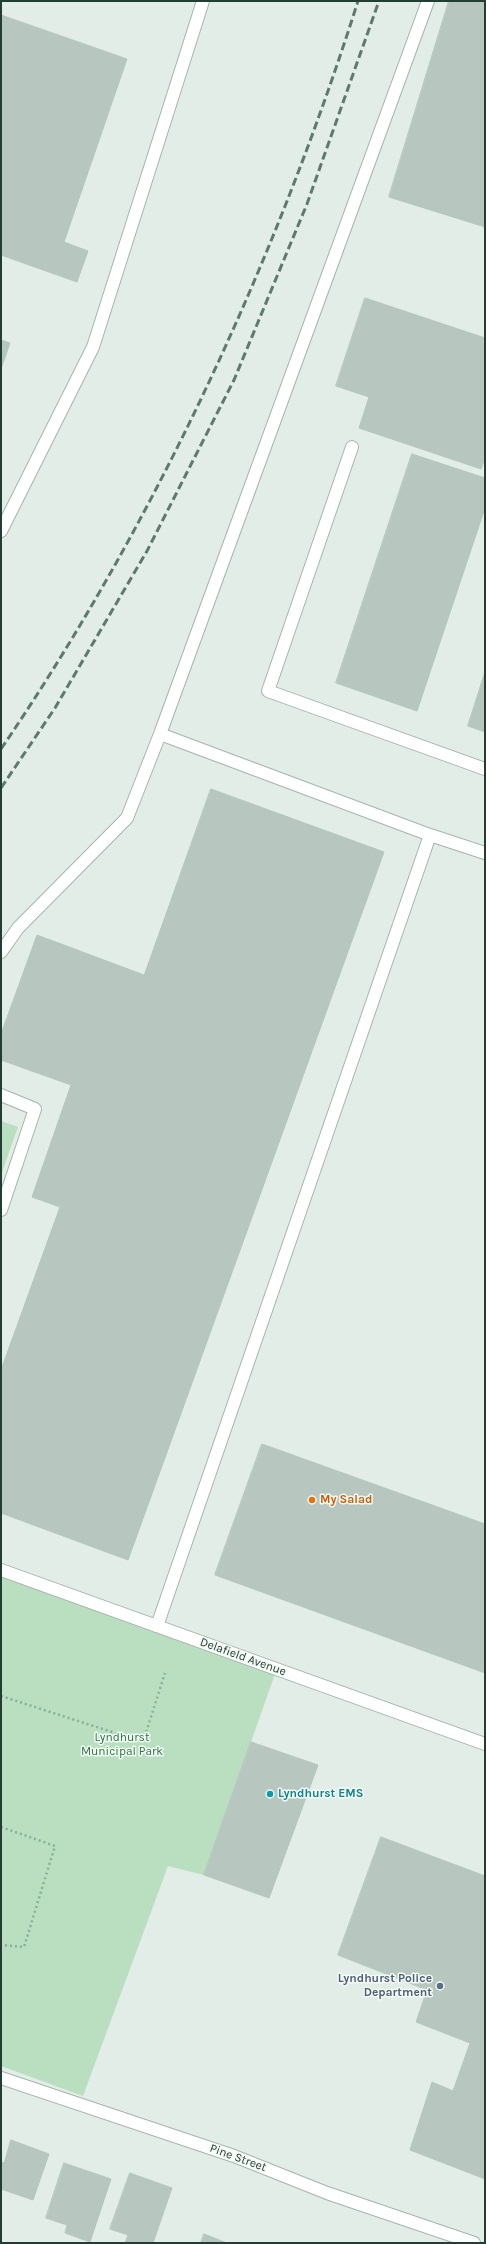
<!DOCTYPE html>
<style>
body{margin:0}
#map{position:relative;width:486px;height:2244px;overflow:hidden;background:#e2ede7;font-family:Karla,sans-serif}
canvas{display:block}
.frame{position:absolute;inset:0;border:2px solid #223e33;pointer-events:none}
</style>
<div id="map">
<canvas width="486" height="2244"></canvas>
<div class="frame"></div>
</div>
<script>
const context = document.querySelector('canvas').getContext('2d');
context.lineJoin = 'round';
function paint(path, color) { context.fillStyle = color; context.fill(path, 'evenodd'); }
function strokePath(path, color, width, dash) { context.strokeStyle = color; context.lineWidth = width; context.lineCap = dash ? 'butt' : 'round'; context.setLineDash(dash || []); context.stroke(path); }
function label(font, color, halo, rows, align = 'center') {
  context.font = font + ' Karla,sans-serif'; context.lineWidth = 3; context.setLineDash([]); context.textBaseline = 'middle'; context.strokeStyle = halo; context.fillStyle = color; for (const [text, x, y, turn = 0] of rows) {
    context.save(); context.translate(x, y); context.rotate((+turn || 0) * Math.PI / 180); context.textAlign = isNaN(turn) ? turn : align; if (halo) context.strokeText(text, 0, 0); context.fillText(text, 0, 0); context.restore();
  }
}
paint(new Path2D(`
 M1 1121 18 1127 1 1175Z
 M1 1569 275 1674 204 1875 168 1866 83 2096 1 2066Z`), '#badec0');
const building = new Path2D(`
 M449 1H485V227L389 197Z
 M1 15 127 59 64 242 88 251 77 282 1 255Z
 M365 298 485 338V458L481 469 359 428 369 397 336 386Z
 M1 340 10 343 1 369Z
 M412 454 485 478V508L417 711 336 683Z
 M485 672V732L468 726Z
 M211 789 384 852 128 1560 1 1513V1370L60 1207 32 1197 71 1085 1 1060V1034L37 935 144 975Z
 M262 1444 485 1524V1673L215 1575Z
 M251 1742 318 1765 269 1898 204 1875Z
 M381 1837 485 1876V2179L410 2150 432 2082 453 2091 470 2043 416 2022 427 1990 338 1955Z
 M11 2140 49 2154 33 2200 1 2189V2162L4 2163Z
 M64 2163 111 2179 90 2242 65 2233 67 2225 46 2218Z
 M130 2173 172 2188 153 2243H125L128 2235 110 2229Z
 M204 2234 227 2243H201Z`);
paint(building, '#b7c7bf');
strokePath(building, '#b4c6bd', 1);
const service = new Path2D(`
 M352 447 268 691 485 769
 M430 835 485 853
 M1 952 18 928 127 818 160 734 428 1
 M1 1095 35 1109 1 1210
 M157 1626 430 835 160 734`);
const minor = new Path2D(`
 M1 531 93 347 203 1
 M1 1570 485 1744
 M1 2078 234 2156 327 2193 474 2243`);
strokePath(service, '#a5b5ad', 14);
strokePath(minor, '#a5b5ad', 14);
strokePath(new Path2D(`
 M1 1696 143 1742 165 1673
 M1 1827 55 1846 24 1947 1 1945`), '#82b19c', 2.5, [2, 3]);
strokePath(service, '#fff', 12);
strokePath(minor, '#fff', 12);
strokePath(new Path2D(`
 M1 749C154 525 276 260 358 1
 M1 788 55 708 147 551 234 380 307 204 379 1`), '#5c7a6e', 3, [8, 4]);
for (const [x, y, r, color] of [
 [312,1500,4,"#e8710a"],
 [270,1794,4,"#0f9aa8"],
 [440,1986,4,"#5c6f8a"]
]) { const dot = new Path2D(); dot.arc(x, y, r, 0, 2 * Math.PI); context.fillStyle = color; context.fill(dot); strokePath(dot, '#f3f9f5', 1.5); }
label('bold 12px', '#c56008', '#f3f9f5', [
 ["My Salad",320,1500]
], 'left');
label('12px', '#223e33', '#f3f9f5', [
 ["Delafield Avenue",243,1657,20],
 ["Pine Street",238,2158,20]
]);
label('12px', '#2b763f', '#f3f9f5', [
 ["Lyndhurst",122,1738],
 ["Municipal Park",122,1752]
]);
label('bold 12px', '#0d838f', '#f3f9f5', [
 ["Lyndhurst EMS",278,1794]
], 'left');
label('bold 12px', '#4e5e75', '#f3f9f5', [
 ["Lyndhurst Police",432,1979],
 ["Department",432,1993]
], 'right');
</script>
